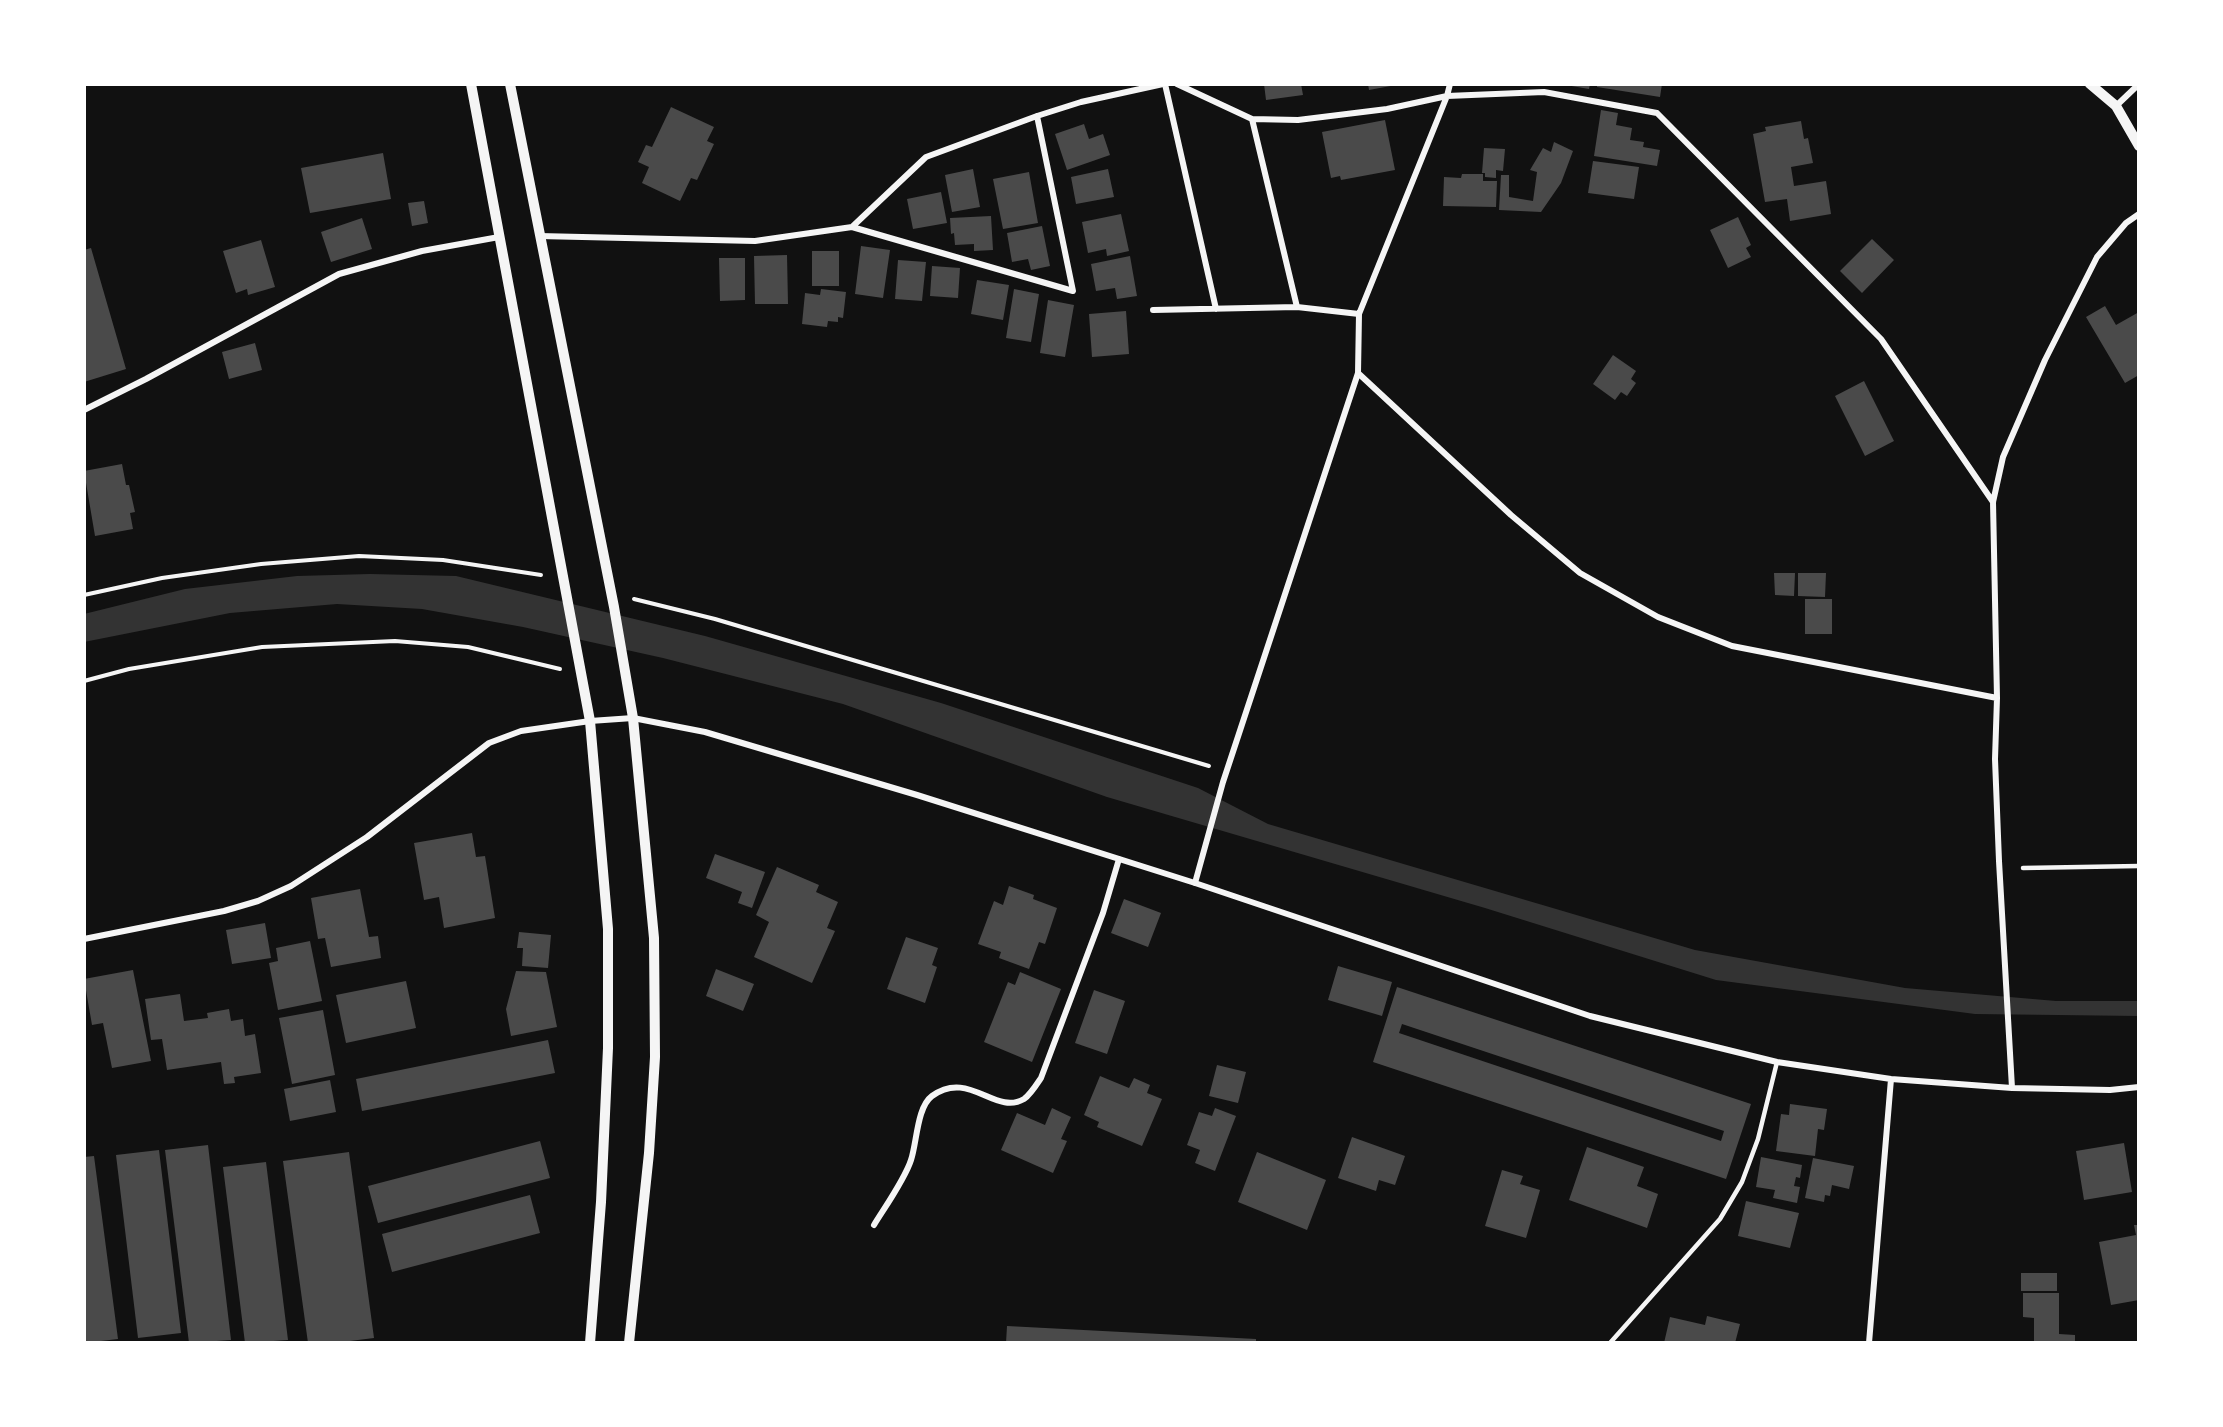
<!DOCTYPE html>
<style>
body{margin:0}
#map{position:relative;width:2223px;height:1427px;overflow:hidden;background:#111;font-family:"Space Grotesk",sans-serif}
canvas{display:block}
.frame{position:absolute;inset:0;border:86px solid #fff;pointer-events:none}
</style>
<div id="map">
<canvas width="2223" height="1427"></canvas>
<div class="frame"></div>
</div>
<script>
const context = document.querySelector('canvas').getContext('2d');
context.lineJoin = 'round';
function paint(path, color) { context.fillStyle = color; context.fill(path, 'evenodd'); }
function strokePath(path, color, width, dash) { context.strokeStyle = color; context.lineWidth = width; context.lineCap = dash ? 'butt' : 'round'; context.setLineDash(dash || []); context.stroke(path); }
paint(new Path2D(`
 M370 574 456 576 705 636 941 703 1198 788 1268 824 1695 950 1905 988 2056 1001H2139V1016L1975 1014 1716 980 1485 908 1107 797 843 704 663 658 523 627 422 609 337 604 230 613 84 642V614L185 589 297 576Z`), '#333');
paint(new Path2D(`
 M1264 84H1301L1303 95 1266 100Z
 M1368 84H1396V85L1369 90Z
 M1560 84H1590L1589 89Z
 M1597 84H1662L1660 97 1597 87Z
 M671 107 714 127 707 141 714 144 697 180 691 178 680 201 642 183 649 167 638 162 646 145 652 147Z
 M1601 110 1618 113 1616 125 1632 128 1630 140 1644 142 1643 147 1660 150 1657 166 1594 156Z
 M1385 120 1395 170 1341 180 1340 176 1331 178 1322 132Z
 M1801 121 1804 139 1808 138 1813 163 1791 167 1794 186 1826 181 1831 214 1790 221 1787 199 1765 202 1753 134 1766 131 1765 127Z
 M1084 124 1089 139 1103 134 1110 155 1067 170 1055 134Z
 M1554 142 1573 151 1561 183 1541 212 1499 210 1501 175H1509V197L1533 201 1537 172 1530 170 1543 148 1551 152Z
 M1484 148 1505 149 1503 171 1496 170V178L1485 177V173H1482Z
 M383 153 391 199 310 213 301 168Z
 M1593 161 1639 167 1634 199 1588 193Z
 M973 169 980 207 952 212 945 175Z
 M1108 169 1114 197 1076 204 1071 177Z
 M1029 172 1038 223 1003 229 993 179Z
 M1462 174H1483V181H1497L1496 207 1443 206 1444 177 1461 178Z
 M941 192 947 223 913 229 907 199Z
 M424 201 428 223 412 226 408 203Z
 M1121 214 1129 251 1107 256 1106 249 1088 253 1082 222Z
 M991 216 993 250 974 251V244L955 245 954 233 951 234 950 218Z
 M1738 217 1751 245 1746 248 1751 257 1728 268 1710 230Z
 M362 218 372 249 331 262 321 232Z
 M1042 226 1050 266 1031 270 1028 259 1012 262 1007 233Z
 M1872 239 1894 260 1862 293 1840 271Z
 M261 240 275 287 248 295 247 289 236 293 223 251Z
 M861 246 890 250 883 298 855 294Z
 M91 248 126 369 84 382V250Z
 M812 251H839V286H812Z
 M787 255 788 304H755L754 256Z
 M1130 256 1137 296 1117 299 1115 288 1096 291 1091 264Z
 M719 258H745V300L720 301Z
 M898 260 926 262 922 301 895 299Z
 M932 266 960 268 958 298 930 296Z
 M977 280 1009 285 1003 320 971 314Z
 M821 289 846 292 843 318 838 317V322L828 321 827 327 802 324 805 293 820 295Z
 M1014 289 1039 294 1031 342 1006 338Z
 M1048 300 1074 305 1065 357 1040 353Z
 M2105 306 2116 325 2139 312V375L2125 383 2086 317Z
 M1126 311 1129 354 1092 357 1089 314Z
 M255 343 262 370 229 379 222 352Z
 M1613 355 1636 371 1631 379 1636 383 1627 396 1621 392 1615 400 1593 384Z
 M1864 381 1894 441 1865 456 1835 396Z
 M122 464 126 485H129L135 512 130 513 133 529 95 536 84 471Z
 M1774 573H1795L1794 596 1775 595Z
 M1798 573H1826L1825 597 1798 596Z
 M1805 599H1832V634H1805Z
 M472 833 476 857 485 856 495 918 444 928 439 897 424 900 414 843Z
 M715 854 765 872 752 908 738 903 742 892 706 878Z
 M777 867 819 885 816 892 838 902 827 928 835 931 812 983 754 957 769 922 756 915Z
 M1009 886 1034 895 1033 899 1057 908 1045 944 1039 942 1029 969 999 958 1001 952 978 944 994 901 1003 905Z
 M360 889 369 937 378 936 381 958 331 967 325 938 318 939 311 898Z
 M1124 899 1161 913 1148 947 1111 933Z
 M265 923 271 958 232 964 226 930Z
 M519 932 551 935 548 968 522 966 523 948H517Z
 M906 937 938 948 932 965 937 967 925 1003 887 989Z
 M310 941 322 1001 278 1010 269 963 278 961 276 948Z
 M1338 966 1392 982 1382 1016 1328 1000Z
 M716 969 754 984 743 1011 706 996Z
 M133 970 151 1061 112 1068 103 1023 92 1025 84 979Z
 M516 971 546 972 557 1027 511 1036 506 1009Z
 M1020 972 1061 989 1032 1062 984 1042 1008 982 1015 985Z
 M406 981 416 1028 346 1043 336 995Z
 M1397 987 1751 1104 1726 1179 1373 1062ZM1402 1024 1724 1131 1721 1141 1399 1033Z
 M1094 990 1125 1001 1107 1054 1075 1043Z
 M180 994 184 1021 208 1018 207 1013 229 1009 231 1021 243 1019 245 1036 255 1034 261 1073 234 1077 235 1083 224 1084 221 1062 167 1070 162 1039 151 1040 145 999Z
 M323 1010 335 1075 292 1084 279 1018Z
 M548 1040 555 1073 362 1111 356 1079Z
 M1217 1065 1246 1072 1238 1103 1209 1096Z
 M1100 1076 1129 1088 1134 1078 1150 1085 1147 1093 1162 1099 1142 1146 1097 1127 1099 1122 1084 1115Z
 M330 1080 336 1112 290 1121 284 1089Z
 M1790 1104 1827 1109 1824 1130 1818 1129 1815 1156 1776 1151 1781 1114 1789 1115Z
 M1052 1108 1071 1117 1061 1139 1067 1141 1053 1173 1001 1150 1017 1113 1045 1125Z
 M1215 1108 1236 1116 1215 1171 1195 1163 1200 1150 1187 1145 1199 1112 1212 1116Z
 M1352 1137 1405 1156 1395 1185 1379 1180 1376 1191 1338 1178Z
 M540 1141 550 1178 378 1223 368 1186Z
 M2124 1143 2132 1192 2084 1200 2076 1151Z
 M208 1145 231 1340 189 1343 165 1150Z
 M1587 1147 1644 1167 1637 1186 1658 1194 1647 1228 1569 1200Z
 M159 1150 181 1333 138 1338 116 1155Z
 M349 1152 374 1338 334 1343H308L283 1161Z
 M1257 1152 1326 1180 1307 1230 1238 1202Z
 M94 1156 118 1339 84 1343V1157Z
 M1761 1157 1802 1165 1800 1178 1796 1177 1794 1186 1800 1187 1797 1203 1773 1198 1775 1190 1756 1187Z
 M1813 1158 1854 1166 1849 1189 1832 1185 1830 1196 1825 1195 1824 1202 1805 1198Z
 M266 1162 288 1340 245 1343 223 1167Z
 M1502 1170 1523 1176 1520 1184 1540 1190 1526 1238 1485 1226Z
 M530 1195 540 1233 392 1272 382 1234Z
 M1746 1201 1799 1213 1790 1248 1738 1236Z
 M2134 1225H2139V1300L2111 1305 2099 1242 2136 1235Z
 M2021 1273H2057V1291H2021Z
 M2023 1293H2059V1334L2075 1335V1343H2034V1318L2023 1317Z
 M1707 1316 1740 1324 1735 1343H1664L1670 1317 1705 1325Z
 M1007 1326 1256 1339V1343H1006Z`), '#4a4a4a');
strokePath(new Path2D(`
 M84 595 162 578 261 564 359 556 443 560 541 575
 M634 599 715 619 1209 766
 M84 681 129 669 262 647 395 641 468 647 560 669`), '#f5f5f5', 4);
strokePath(new Path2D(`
 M2023 868 2139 866
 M1610 1343 1720 1219 1742 1182 1758 1139 1777 1062`), '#f5f5f5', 4.5);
strokePath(new Path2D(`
 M1165 84 1216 309
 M1177 84 1252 119 1298 120 1387 109 1447 96 1544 92 1657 113 1881 339 1993 502
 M2116 106 2139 84
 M1252 119 1297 307
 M852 227 1073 291 1037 116
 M539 236 755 241 852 227 926 157 1037 116 1081 102 1163 84
 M1153 310 1297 307 1359 314
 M1358 373 1511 515 1580 573 1658 617 1732 646 1997 698
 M84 410 146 379 339 274 422 251 499 237
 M1195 883 1223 782 1358 373 1359 314 1447 96 1450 84
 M84 939 224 911 258 901 291 886 367 837 489 743 521 731 590 721 633 718 705 732 917 795 1195 883 1590 1016 1777 1062 1891 1079 2012 1088 2110 1090 2139 1087
 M2012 1088 1999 861 1995 759 1997 698 1993 502 2003 457 2045 360 2097 257 2126 223 2139 214
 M874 1225C885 1207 905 1179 911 1160 917 1142 917 1107 932 1096 969 1069 995 1116 1024 1099 1030 1095 1037 1084 1041 1078L1103 913 1119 859
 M1869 1343 1891 1079`), '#f5f5f5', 6);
strokePath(new Path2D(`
 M471 84 590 721 608 929V1048L601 1202 590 1343
 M510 84 614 607 633 718 654 938 655 1057 649 1153 629 1343
 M2090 84 2116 106 2139 146`), '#f5f5f5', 10);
</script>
